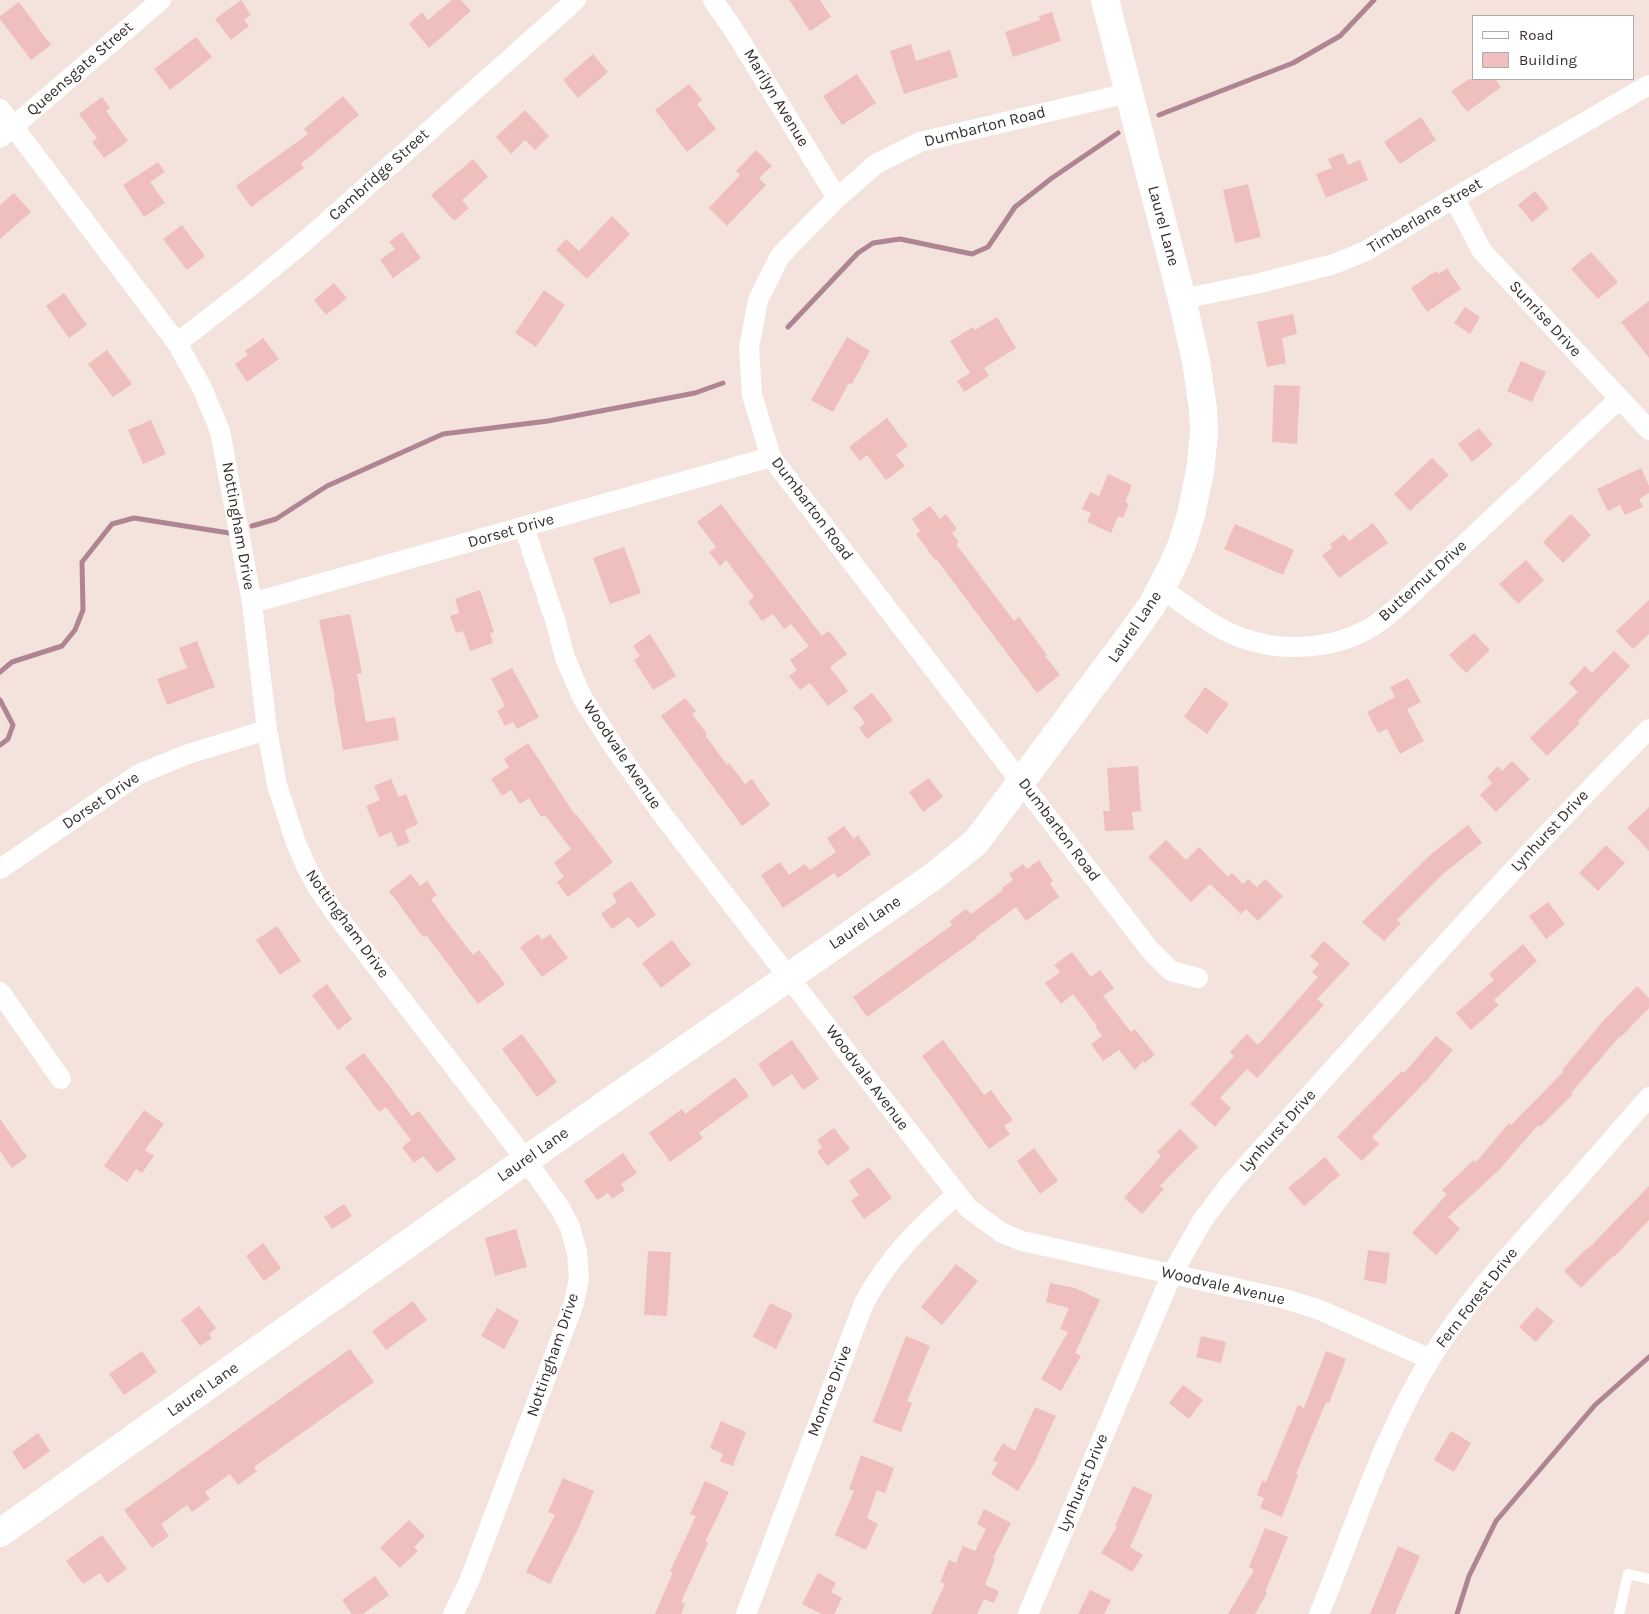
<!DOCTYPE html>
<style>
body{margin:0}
#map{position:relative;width:1649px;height:1614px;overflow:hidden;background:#f3e3dc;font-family:Karla,sans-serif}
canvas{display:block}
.legend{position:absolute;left:1472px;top:15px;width:162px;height:65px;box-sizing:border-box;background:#fff;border:1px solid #aeacab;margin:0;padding:6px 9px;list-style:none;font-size:15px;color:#352f2c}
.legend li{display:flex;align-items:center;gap:10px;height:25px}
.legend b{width:25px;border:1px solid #aeacab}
</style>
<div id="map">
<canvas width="1649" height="1614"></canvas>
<ul class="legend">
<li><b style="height:6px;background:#fff"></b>Road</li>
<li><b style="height:14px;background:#efbfbd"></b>Building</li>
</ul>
</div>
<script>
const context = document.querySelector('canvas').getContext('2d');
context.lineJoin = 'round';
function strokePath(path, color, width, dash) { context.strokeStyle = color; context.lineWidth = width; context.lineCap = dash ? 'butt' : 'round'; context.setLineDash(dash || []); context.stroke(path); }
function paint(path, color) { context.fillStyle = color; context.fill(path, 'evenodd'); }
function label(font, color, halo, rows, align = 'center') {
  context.font = font + ' Karla,sans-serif'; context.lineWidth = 4; context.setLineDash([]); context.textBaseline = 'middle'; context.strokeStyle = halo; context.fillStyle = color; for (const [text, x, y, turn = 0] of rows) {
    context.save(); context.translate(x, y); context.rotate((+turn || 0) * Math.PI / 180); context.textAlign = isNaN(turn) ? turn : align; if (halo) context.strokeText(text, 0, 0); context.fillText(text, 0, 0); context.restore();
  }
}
strokePath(new Path2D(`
 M1159 115 1293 63 1340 36 1374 0
 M788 327 858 253 873 243 900 239 972 254 988 247 1015 207 1052 178 1118 133
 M252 526 276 519 327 486 443 434 548 421 695 393 723 383
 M0 672 12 662 62 646 75 630 83 610 82 562 112 524 134 518 229 533
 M0 700 13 725 8 739 0 745
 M1457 1614 1469 1576 1496 1521 1595 1405 1649 1357`), '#af8594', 5);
paint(new Path2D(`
 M241 0 251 15 244 20 249 26 231 40 215 19Z
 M452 0H461L471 11 429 48 409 24 422 12 428 20Z
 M789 0H820L831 17 810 31Z
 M19 2 51 45 31 60 0 19V16Z
 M1052 12 1061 41 1013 57 1005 32 1040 20 1039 16Z
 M196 37 212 57 170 90 154 69Z
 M911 44 916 61 950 50 958 77 904 94 890 51Z
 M593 54 608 72 578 98 563 80Z
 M857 74 876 103 842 125 823 96Z
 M1469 79H1495L1501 87 1467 112 1451 91Z
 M689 84 702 100 697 104 716 129 687 152 655 110Z
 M343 96 359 115 301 164 304 168 251 207 236 186 308 134 304 129Z
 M102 97 110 108 106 111 128 141 104 158 92 142 97 138 79 114Z
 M525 110 549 136 535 150 525 140 511 154 496 137Z
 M1421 117 1436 140 1400 164 1384 142Z
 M756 150 772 166 759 178 766 185 727 226 709 208 740 175 736 171Z
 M1343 153 1348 165 1360 160 1368 180 1326 198 1316 174 1332 168 1328 159Z
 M473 159 488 177 462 200 469 208 454 221 431 195Z
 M158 162 165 172 150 182 165 203 144 217 123 185Z
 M1248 184 1261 237 1235 243 1223 190Z
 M1535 191 1549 208 1532 222 1518 205Z
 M14 193 31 212 0 239V205Z
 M612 216 630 234 587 279 556 250 566 239 579 251Z
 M182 225 205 256 187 270 163 239Z
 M402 232 421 258 393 278 380 260 395 249 389 242Z
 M1591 252 1618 282 1598 299 1571 269Z
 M1447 268 1461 289 1427 312 1411 288 1436 271 1439 274Z
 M334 283 347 298 326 315 314 300Z
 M544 290 565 305 536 347 515 333Z
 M64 293 87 325 69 338 46 306Z
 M1649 301V358L1621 322Z
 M1465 307 1480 317 1470 334 1454 323Z
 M1293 314 1297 334 1282 338 1286 363 1267 367 1257 322Z
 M997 317 1016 348 984 368 989 376 964 392 957 381 970 373 950 341 973 327 975 330Z
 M847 337 870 351 852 384 849 383 833 412 811 400Z
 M263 338 279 359 247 382 235 364 248 355 245 351Z
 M107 350 132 384 113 397 88 364Z
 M1521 361 1546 372 1532 402 1507 391Z
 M1274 385 1300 386 1297 444 1272 442Z
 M887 418 908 446 896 455 905 466 886 480 867 455 860 461 849 447Z
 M151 420 166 454 143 464 128 430Z
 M1479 428 1493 445 1472 462 1458 444Z
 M1432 458 1449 475 1410 511 1394 494Z
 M1641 468 1649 486V493L1639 499 1643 507 1625 515 1620 505 1608 511 1597 489Z
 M1108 474 1132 485 1125 502 1129 504 1123 518 1118 516 1111 533 1087 522 1091 513 1082 509 1090 492 1099 496Z
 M721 504 822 636 829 631 847 654 830 667 848 691 828 706 810 683 800 690 789 676 797 670 790 660 809 646 791 624 784 629 773 614 762 621 748 602 754 597 726 560 720 566 709 552 716 547 697 522Z
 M930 506 940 519 946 514 957 529 952 533 959 542 956 544 1014 621 1019 617 1047 655 1045 656 1060 675 1037 693 936 559 935 560 916 534 920 531 912 519Z
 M1571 514 1591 535 1563 563 1543 542Z
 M1373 523 1388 543 1339 578 1322 555 1332 548 1330 544 1344 534 1349 541Z
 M1235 524 1294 550 1283 575 1224 549Z
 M624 547 641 593 610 604 593 558Z
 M1526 560 1544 580 1518 604 1499 584Z
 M480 590 494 632 490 633 493 643 470 651 463 631 456 633 450 616 459 613 455 599Z
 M1649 600V634L1633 649 1616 631Z
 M350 614 362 673 357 674 366 722 395 717 399 740 343 750 334 698 335 697 319 620Z
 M1474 633 1490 650 1466 673 1449 655Z
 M650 634 676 676 653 690 634 660 640 656 633 646Z
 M197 641 215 687 167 705 157 679 187 668 179 648Z
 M1614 651 1630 666 1578 721 1580 723 1547 756 1530 738 1578 692 1569 683 1585 666 1592 673Z
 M512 668 539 717 517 729 513 722 505 726 497 711 505 706 491 679Z
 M1408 678 1421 702 1407 709 1424 741 1400 754 1387 729 1378 733 1367 712 1395 697 1390 687Z
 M1205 687 1229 704 1207 734 1184 717Z
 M872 693 893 720 867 739 859 728 865 723 853 707Z
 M685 698 696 711 692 714 707 734 705 735 727 765 729 763 745 784 752 779 770 805 742 826 661 716Z
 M528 743 575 815 576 814 613 862 568 897 557 882 564 877 554 863 571 849 545 815 541 817 529 798 520 804 511 790 502 796 491 779 509 767 504 759Z
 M1512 761 1530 779 1496 812 1480 795 1492 783 1487 777 1498 766 1502 771Z
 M1138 766 1141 811 1132 812 1134 830 1105 831 1103 811H1110L1107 768Z
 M929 778 943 797 923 812 909 792Z
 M391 779 399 797 406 794 418 824 405 830 410 842 398 847 391 832 379 837 366 806 380 800 374 786Z
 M1649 807V851L1627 828Z
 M1468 825 1482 843 1444 873 1397 920 1401 923 1384 941 1362 922 1430 855Z
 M844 826 854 839 858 835 871 854 838 878 834 873 783 908 761 875 780 862 789 875 805 864 810 870 836 852 827 838Z
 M1166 840 1186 860 1199 847 1228 877 1232 873 1243 884 1248 879 1257 887 1265 879 1283 896 1258 921 1246 909 1241 914 1210 884 1191 902 1148 857Z
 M1606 845 1625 863 1598 891 1579 873Z
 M1039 860 1053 881 1050 883 1059 897 1026 921 1016 907 976 937 977 938 867 1017 853 997 952 925 950 921 966 909 971 914 1003 890 1002 888 1013 880 1009 874 1023 864 1027 869Z
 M411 874 420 886 427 881 437 895 431 899 446 920 473 955 479 950 505 984 478 1004 426 935 423 937 389 891Z
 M631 881 656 915 638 928 629 917 612 929 601 914 617 902 612 894Z
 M1548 902 1565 924 1546 939 1529 916Z
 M277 926 301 961 280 975 256 940Z
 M538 934 542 940 550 934 568 958 542 977 520 947Z
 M672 940 691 965 661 988 642 963Z
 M1324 941 1350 964 1317 999 1324 1005 1257 1078 1247 1069 1220 1098 1231 1108 1215 1127 1190 1104 1234 1056 1230 1052 1247 1034 1258 1045 1318 977 1312 972 1319 964 1310 956Z
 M1523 944 1537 961 1494 1000 1499 1005 1471 1030 1456 1013 1494 980 1489 974Z
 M1072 952 1091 977 1100 970 1114 988 1103 996 1131 1032 1135 1029 1155 1055 1145 1063 1143 1061 1135 1070 1119 1050 1103 1061 1091 1044 1102 1036 1096 1028 1097 1026 1073 994 1061 1004 1045 983 1060 972 1054 965Z
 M327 984 352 1019 338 1030 312 995Z
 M1637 986 1649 998V1008L1621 1037 1620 1036 1571 1093 1573 1094 1540 1127 1538 1125 1500 1169 1448 1217 1460 1229 1436 1255 1412 1233 1447 1194 1442 1190 1474 1160 1476 1162 1509 1123 1511 1125 1564 1071 1562 1070 1604 1020Z
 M522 1034 557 1082 537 1097 502 1049Z
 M1436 1036 1453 1050 1428 1079 1372 1137 1379 1144 1362 1161 1337 1137 1402 1071 1404 1073Z
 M792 1040 819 1079 803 1090 792 1074 773 1087 758 1064Z
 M943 1040 984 1095 991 1090 1013 1120 1004 1126 1010 1134 989 1149 922 1056Z
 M364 1053 412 1116 419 1111 456 1159 437 1173 423 1156 414 1163 402 1147 411 1140 386 1107 379 1112 345 1067Z
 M735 1077 749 1096 699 1133 703 1138 670 1162 649 1133 682 1109 685 1114Z
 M144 1110 164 1124 145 1150 154 1156 142 1173 136 1169 127 1182 104 1166Z
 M0 1119 27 1157 12 1168 0 1151Z
 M834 1128 850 1149 827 1166 817 1152 822 1147 817 1140Z
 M1180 1129 1198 1147 1160 1186 1164 1189 1142 1214 1124 1198 1161 1156 1157 1152Z
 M1034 1148 1058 1181 1040 1194 1017 1161Z
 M623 1153 637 1173 621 1184 625 1190 612 1199 608 1193 597 1200 584 1181Z
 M1325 1157 1340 1175 1304 1206 1288 1188Z
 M869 1167 892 1198 864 1219 851 1201 859 1195 849 1181Z
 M1649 1186V1220L1614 1257 1613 1256 1581 1288 1564 1271 1587 1248 1588 1249Z
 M344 1204 352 1216 332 1229 324 1217Z
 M516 1229 527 1267 495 1276 485 1238Z
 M263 1243 281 1268 264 1281 246 1256Z
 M1368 1250 1390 1253 1386 1284 1364 1280Z
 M648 1251 671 1252 667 1316 644 1315Z
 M956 1264 978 1281 942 1325 921 1307Z
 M1050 1283 1075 1288 1100 1300 1075 1353 1081 1356 1061 1391 1041 1379 1068 1332 1060 1329 1069 1308 1046 1302Z
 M413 1301 427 1320 386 1350 372 1331Z
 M770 1303 793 1314 776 1349 753 1337Z
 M199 1306 216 1328 209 1334 212 1338 200 1346 181 1320Z
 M1537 1307 1554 1321 1536 1342 1519 1327Z
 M497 1308 519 1321 504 1349 481 1336Z
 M906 1336 930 1346 907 1401 912 1403 901 1432 873 1422Z
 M1201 1336 1226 1342 1221 1363 1196 1357Z
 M350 1349 374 1382 254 1467 257 1471 238 1485 230 1474 205 1492 210 1499 192 1512 187 1505 161 1524 169 1536 152 1548 124 1510Z
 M142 1351 157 1372 124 1395 109 1374Z
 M1326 1351 1346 1359 1329 1403 1326 1402 1296 1474 1298 1475 1282 1517 1260 1508 1264 1498 1257 1495 1262 1481 1266 1482 1298 1405 1304 1408Z
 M1183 1385 1203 1400 1189 1419 1169 1403Z
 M1035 1407 1056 1416 1033 1466 1018 1491 991 1474 998 1463 993 1460 1003 1443 1015 1451Z
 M721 1421 746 1432 733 1466 720 1461 723 1454 710 1448Z
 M1451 1431 1471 1443 1454 1472 1434 1460Z
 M38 1433 50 1451 24 1470 12 1452Z
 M861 1455 894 1468 885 1493 877 1490 867 1518 878 1524 866 1550 835 1535 854 1491 849 1489Z
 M563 1478 594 1491 580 1525 550 1584 526 1572 555 1515 548 1512Z
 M705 1481 729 1492 705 1542 708 1543 681 1602 685 1604 681 1614H655L673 1572 670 1571 696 1516 690 1514Z
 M1133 1486 1153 1495 1130 1547 1143 1555 1132 1572 1101 1553 1117 1527 1115 1526Z
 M984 1509 1011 1523 993 1558 995 1559 985 1585 999 1591 994 1603 984 1599 977 1614H931L945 1584 940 1582 949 1560 956 1563 963 1546 975 1551 986 1529 977 1524Z
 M409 1520 425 1536 414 1547 418 1551 400 1568 380 1548Z
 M1265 1528 1288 1537 1265 1592 1267 1593 1255 1614H1228L1254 1570 1249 1567Z
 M102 1535 127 1569 107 1583 100 1573 83 1584 66 1561Z
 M1398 1546 1420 1556 1395 1614H1370Z
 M818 1573 836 1583 831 1592 842 1598 834 1614H821L802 1604Z
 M375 1576 389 1595 363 1614H352L342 1600Z
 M1090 1590 1111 1600 1104 1614H1078Z`), '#efbfbd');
strokePath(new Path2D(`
 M1619 1614 1628 1574 1649 1579`), '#fff', 10);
strokePath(new Path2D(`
 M713 0 735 32 837 198
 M1129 93 920 142 876 164 837 198 780 256 758 300 749 348 752 395 771 457 1150 950 1171 971 1198 978
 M0 109 177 343 202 388 220 431 252 603 267 730 277 785 295 840 305 864 318 888 335 913 526 1160 560 1208 570 1227 577 1252 579 1278 574 1303 470 1579 453 1614
 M0 138 161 0
 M1454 198 1482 251 1649 430
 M1182 299 1260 283 1334 264 1366 251 1454 198 1649 85
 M177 343 247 289 311 236 576 0
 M524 527 556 623 565 658 582 697 616 750 665 818 968 1208 1002 1233 1022 1241 1285 1299 1320 1310 1430 1359
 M1161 588C1187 606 1213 628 1242 638 1281 652 1331 650 1368 629 1380 623 1390 613 1401 604L1619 399
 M252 603 771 457
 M0 869 139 774 188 754 267 730
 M0 992 61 1079
 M746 1614 864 1303C889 1257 918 1229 956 1195
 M1028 1614 1172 1274 1202 1221 1230 1184C1368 1031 1503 875 1649 729
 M1319 1614C1355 1528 1382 1437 1431 1358 1464 1304 1507 1258 1549 1211 1583 1173 1616 1135 1649 1097`), '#fff', 20);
strokePath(new Path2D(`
 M0 1533 526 1160 934 876 976 842 1132 633 1152 605 1173 565 1182 544 1191 515 1200 471 1204 434 1203 409 1196 361 1182 299 1105 0`), '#fff', 28);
label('16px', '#352f2c', '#fff', [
 ["Queensgate Street",80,69,-41],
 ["Marilyn Avenue",776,98,59],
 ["Dumbarton Road",985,127,-14],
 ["Cambridge Street",379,175,-42],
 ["Timberlane Street",1425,216,-31],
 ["Laurel Lane",1163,226,75],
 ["Sunrise Drive",1545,319,47],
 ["Dumbarton Road",812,509,53],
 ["Nottingham Drive",238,526,80],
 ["Dorset Drive",511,531,-16],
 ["Butternut Drive",1423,581,-42],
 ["Laurel Lane",1135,627,-56],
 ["Woodvale Avenue",622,755,56],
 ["Dorset Drive",101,801,-34],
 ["Dumbarton Road",1059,830,53],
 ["Lynhurst Drive",1550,831,-47],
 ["Laurel Lane",865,923,-34],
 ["Nottingham Drive",347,924,54],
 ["Woodvale Avenue",867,1078,53],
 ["Lynhurst Drive",1278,1131,-48],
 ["Laurel Lane",533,1155,-35],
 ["Woodvale Avenue",1223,1286,13],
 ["Fern Forest Drive",1477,1298,-52],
 ["Nottingham Drive",553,1355,-71],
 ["Laurel Lane",203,1390,-35],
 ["Monroe Drive",830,1391,-69],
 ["Lynhurst Drive",1083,1483,-67]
]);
</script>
